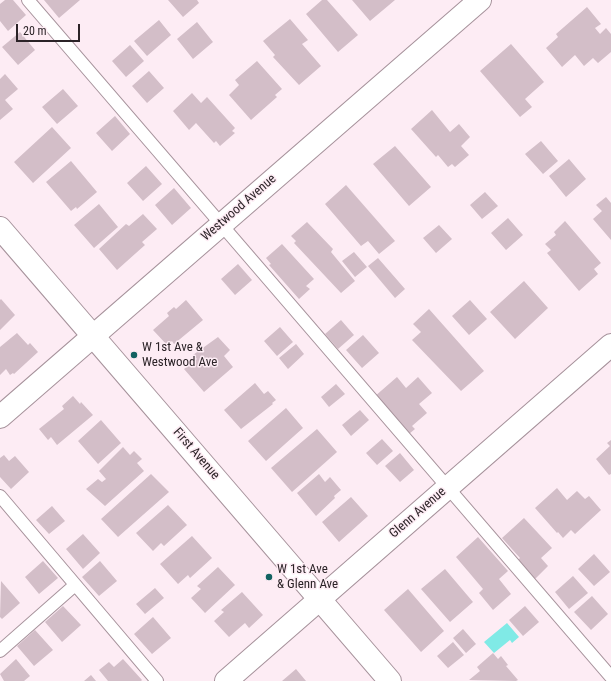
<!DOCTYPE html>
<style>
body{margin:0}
#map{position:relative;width:611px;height:681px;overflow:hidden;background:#fdecf4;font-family:"Roboto Condensed",sans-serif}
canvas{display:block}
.scale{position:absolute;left:16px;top:24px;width:64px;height:18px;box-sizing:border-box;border:2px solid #2b2327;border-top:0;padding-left:5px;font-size:12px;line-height:14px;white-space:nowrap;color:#2b2327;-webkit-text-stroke:3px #fdecf4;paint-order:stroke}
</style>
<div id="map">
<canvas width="611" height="681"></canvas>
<div class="scale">20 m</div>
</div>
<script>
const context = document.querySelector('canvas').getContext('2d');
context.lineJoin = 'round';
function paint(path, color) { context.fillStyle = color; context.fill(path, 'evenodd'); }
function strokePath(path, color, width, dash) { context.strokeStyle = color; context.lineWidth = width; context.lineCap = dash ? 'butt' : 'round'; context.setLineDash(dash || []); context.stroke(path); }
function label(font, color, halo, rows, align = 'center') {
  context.font = font + ' "Roboto Condensed",sans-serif'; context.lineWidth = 3; context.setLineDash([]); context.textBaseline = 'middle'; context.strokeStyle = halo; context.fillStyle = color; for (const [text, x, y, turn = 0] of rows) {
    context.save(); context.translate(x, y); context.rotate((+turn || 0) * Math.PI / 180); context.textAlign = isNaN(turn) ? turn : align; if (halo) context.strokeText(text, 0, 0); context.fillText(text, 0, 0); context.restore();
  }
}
paint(new Path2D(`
 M507 623 519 637 512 643 510 640 494 653 484 642Z`), '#80eae6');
paint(new Path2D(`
 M5 0H13L26 15 8 31 0 21V4Z
 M44 0H80L59 18Z
 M168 0H197L199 3 183 17Z
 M322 0H327L358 35 338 52 306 14Z
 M352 0H395L370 21Z
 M587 7 601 24 595 28 600 34 606 28 611 34V52L598 63 593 58 584 66 575 55 562 67 546 48 558 37 556 34Z
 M290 19 308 40 302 44 321 66 299 85 273 57 275 55 263 41Z
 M159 20 171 35 147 56 134 41Z
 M197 22 213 42 193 59 177 39Z
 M20 32 35 50 18 65 2 47Z
 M511 44 544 82 525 99 532 107 520 117 480 71Z
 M130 45 144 61 126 77 112 61Z
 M257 61 282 89 275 95 277 97 251 120 229 95 239 85 235 80Z
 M149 71 164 88 147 103 132 86Z
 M5 74 18 89 5 100 13 109 0 120V79Z
 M63 89 78 106 57 124 42 107Z
 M192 93 201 103 207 97 235 128 232 131 235 133 220 146 216 141 214 143 196 123 189 130 173 111Z
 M432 110 450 132 459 124 470 137 461 146 469 155 455 167 452 164 448 167 438 155 436 157 411 129Z
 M115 116 130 134 112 151 96 133Z
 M52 127 71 148 33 183 14 162Z
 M541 141 558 161 543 174 525 154Z
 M395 146 431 187 409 206 373 164Z
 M569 159 586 179 566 197 549 176Z
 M71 161 97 192 77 209 76 207 71 211 46 182Z
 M146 166 162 184 143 201 127 183Z
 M346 185 395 241 379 254 368 241 361 246 325 204Z
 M174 188 191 208 172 225 155 205Z
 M485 192 498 206 482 219 470 205Z
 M606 197 611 203V240L593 219 602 211 596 205Z
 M99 204 118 227 94 248 74 225Z
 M143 214 157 229 142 242 145 245 117 270 99 249 126 224 129 226Z
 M508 218 523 235 506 250 491 233Z
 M565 221 601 263 594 269 598 274 579 291 547 253 551 250 545 244 556 235 554 232Z
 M307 222 333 249 331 252 355 281 341 293 294 243 296 241 291 236Z
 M439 225 452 239 436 253 423 238Z
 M282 244 314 279 306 286 310 289 299 299 269 265 271 264 266 258Z
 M354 252 367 267 355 277 342 261Z
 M378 258 405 289 395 298 368 266Z
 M238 264 252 280 235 295 221 279Z
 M524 281 548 308 515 339 490 312Z
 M1 299 15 315 0 330V300Z
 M186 300 203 320 174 344 172 341 167 345 153 330 169 316 167 313 174 307 176 309Z
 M470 300 487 319 469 335 452 316Z
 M429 309 484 371 461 391 412 340 421 332 413 324Z
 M341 320 354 335 338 349 325 334Z
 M280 327 293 342 277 356 264 341Z
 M17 333 28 345 30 343 38 352 14 374 13 373 10 375 6 369 0 375V347Z
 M363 335 379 353 362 368 346 350Z
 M218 337 230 350 224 356 233 367 204 392 184 369 197 359 193 355Z
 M296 344 304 354 288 369 279 358Z
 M397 377 406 388 418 377 432 393 419 404 427 413 412 426 415 429 409 434 407 430 404 432 374 397Z
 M255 383 264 394 268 391 276 400 272 403 273 404 241 429 224 410Z
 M336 384 345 394 329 407 321 397Z
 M73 396 80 404 81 402 93 415 57 445 51 437 48 440 39 429 64 409 62 406Z
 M286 408 303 428 266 461 248 441Z
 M360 410 369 420 351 436 342 425Z
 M101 420 121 443 98 464 78 441Z
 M317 429 337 452 292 492 271 468Z
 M382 439 393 451 377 465 366 453Z
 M611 440V474L609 475 596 459 610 446 607 443Z
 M123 447 130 455 134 451 142 459 137 463 144 471 105 506 86 489 98 479 102 482 106 479 99 471Z
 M400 453 414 470 400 482 385 466Z
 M4 455 9 461 15 456 29 472 11 489 0 477V458Z
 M151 474 169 492 118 537 101 519Z
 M319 474 325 482 330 477 341 490 334 496 335 498 316 516 297 493Z
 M557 488 567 500 577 491 585 499 589 496 601 510 575 534 571 530 563 538 558 532 557 533 535 508Z
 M351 497 368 516 339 542 322 522Z
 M168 505 187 525 164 546 161 543 153 551 136 533Z
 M52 506 65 521 49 534 36 520Z
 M524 518 552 548 541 558 548 566 535 579 518 560 520 558 502 538Z
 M83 534 100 553 83 569 66 549Z
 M192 536 212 558 190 578 188 575 178 584 160 564Z
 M478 537 508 571 499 579 511 594 493 610 479 593 483 589 456 557Z
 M594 554 610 572 594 586 578 569Z
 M43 561 58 578 39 594 25 577Z
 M100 561 117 581 99 596 82 577Z
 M218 567 235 585 205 613 191 598 201 589 197 586Z
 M445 569 473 602 450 622 421 589Z
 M573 576 588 593 569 609 555 592Z
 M1 581 20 603 2 619 0 617Z
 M155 588 164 598 145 614 136 604Z
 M408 589 444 631 421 652 384 610Z
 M242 592 263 615 249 628 245 623 229 637 214 621 224 612 221 610Z
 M592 596 608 614 591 630 574 612Z
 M63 606 81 625 62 642 45 622Z
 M525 606 539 622 523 636 509 620Z
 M153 617 171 638 152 654 134 634Z
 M463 629 476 644 466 653 453 638Z
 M35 630 53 650 34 666 17 646Z
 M453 642 464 655 448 668 437 656Z
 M493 653 498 659 501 656 508 665 506 666 518 680 516 681 469 680 480 671 477 667Z
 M16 659 30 676 24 681H4L0 674Z
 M123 659 142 680 141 681H108L99 670 109 662 114 667Z
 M296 669 306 681H282Z
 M91 675 96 681H84Z`), '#d3bec8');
const service = new Path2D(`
 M28 0 611 677
 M0 496 157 681
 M0 651 75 585`);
const minor = new Path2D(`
 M0 417 480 0
 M226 681 611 345`);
const tertiary = new Path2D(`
 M0 228 390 681`);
strokePath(service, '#a6929b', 14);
strokePath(minor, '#a6929b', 24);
strokePath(tertiary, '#a6929b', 24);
strokePath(service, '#fff', 12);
strokePath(minor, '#fff', 22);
strokePath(tertiary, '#fff', 22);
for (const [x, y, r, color] of [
 [134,355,4,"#126261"],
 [269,577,4,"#126261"]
]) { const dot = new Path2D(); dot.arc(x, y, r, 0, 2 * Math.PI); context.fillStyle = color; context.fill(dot); strokePath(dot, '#fdecf4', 1.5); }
label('13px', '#2b2327', '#fdecf4', [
 ["Westwood Avenue",239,208,-41],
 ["First Avenue",196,454,49],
 ["Glenn Avenue",418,513,-41]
]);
label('13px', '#2b2327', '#fdecf4', [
 ["W 1st Ave &",142,348],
 ["Westwood Ave",142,363],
 ["W 1st Ave",277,570],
 ["& Glenn Ave",277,585]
], 'left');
</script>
